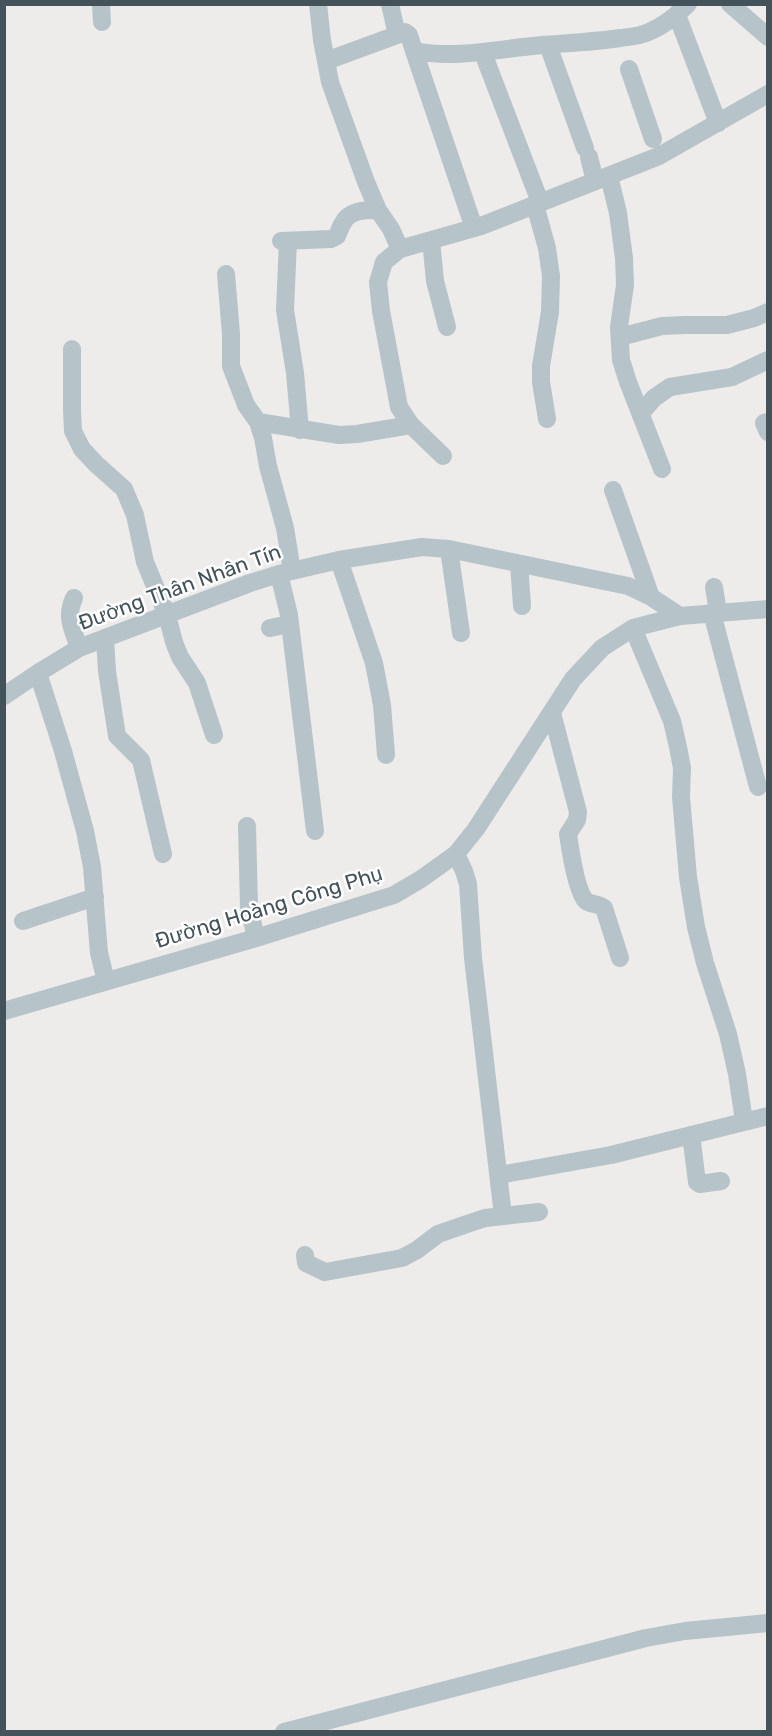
<!DOCTYPE html>
<meta charset="utf-8">
<style>
body{margin:0}
#map{position:relative;width:772px;height:1736px;overflow:hidden;background:#eeebeb;font-family:Rubik,sans-serif}
canvas{display:block}
.frame{position:absolute;inset:0;border:6px solid #435359;pointer-events:none}
</style>
<div id="map">
<canvas width="772" height="1736"></canvas>
<div class="frame"></div>
</div>
<script>
const context = document.querySelector('canvas').getContext('2d');
context.lineJoin = 'round';
function strokePath(path, color, width, dash) { context.strokeStyle = color; context.lineWidth = width; context.lineCap = dash ? 'butt' : 'round'; context.setLineDash(dash || []); context.stroke(path); }
function label(font, color, halo, rows, align = 'center') {
  context.font = font + ' Rubik,sans-serif'; context.lineWidth = 5; context.setLineDash([]); context.textBaseline = 'middle'; context.strokeStyle = halo; context.fillStyle = color; for (const [text, x, y, turn = 0] of rows) {
    context.save(); context.translate(x, y); context.rotate((+turn || 0) * Math.PI / 180); context.textAlign = isNaN(turn) ? turn : align; if (halo) context.strokeText(text, 0, 0); context.fillText(text, 0, 0); context.restore();
  }
}
strokePath(new Path2D(`
 M101 4 102 22
 M318 4 322 40 330 82 366 182 378 210 391 229 400 249
 M390 4 397 35
 M730 4 768 37
 M677 15 718 123
 M548 45 585 148
 M414 51 474 228
 M483 53 540 202
 M326 61 405 32 409 35 414 51C457 59 498 49 542 45 568 43 594 42 620 38 630 37 642 36 651 31 665 25 677 15 688 4
 M629 69 653 139
 M589 157 595 181
 M609 176 618 213 624 258 625 285 619 327 621 360 628 382 662 469
 M535 205 547 248 551 276 550 312 541 366V382L547 419
 M431 240 435 281 447 327
 M281 241 331 239 337 236C339 232 340 227 343 223 349 210 365 210 378 210
 M288 241 285 310 295 373 300 430
 M226 274 231 334V366L246 405 258 422 263 438 268 466 285 528 292 571
 M620 337 662 326 685 325H727L754 318 768 312
 M72 349V410L73 431 82 449 96 464 124 489 135 515 145 562 167 615 174 642 180 657 197 683 214 735
 M641 413 654 398 670 387 732 377 768 360
 M258 422 339 435 357 434 411 425
 M768 422 764 423 768 432
 M443 456 411 425 399 407 381 311 378 282 384 262 400 249 481 226 659 156 768 94
 M613 490 651 597
 M449 549 461 633
 M339 560 374 663 382 705 386 755
 M519 564 522 606
 M279 574 289 615 315 831
 M714 587 718 613
 M74 598C65 618 73 629 79 648
 M712 613 758 787
 M270 628 290 624
 M633 628 672 721 678 747 682 768 681 797 688 877 696 927 705 963 728 1034 737 1074 744 1121
 M105 639 107 671 117 736 141 760 163 854
 M38 673 63 751 85 831 92 867 99 953 106 981
 M4 696 38 673 79 648 250 583 279 574 339 560 422 547 449 549 628 586 651 597 680 616 768 609
 M552 713 578 812 577 820 568 834C570 848 576 891 586 901 591 905 598 903 604 908L620 958
 M247 826 249 907 256 938
 M456 854 464 871 468 884 473 958 503 1216
 M23 921 95 897
 M4 1011 256 938 394 895 421 879 456 854 476 829 573 679 602 648 633 628 680 616
 M691 1135 697 1182 700 1184 721 1181
 M499 1175 611 1155 768 1116
 M305 1255 306 1263 325 1272 402 1258 417 1250 438 1234 470 1223 485 1218 539 1212
 M284 1732 646 1638 685 1631 768 1623`), '#b6c3c9', 18);
label('21px', '#435359', '#fff', [
 ["Đường Thân Nhân Tín",180,588,-20],
 ["Đường Hoàng Công Phụ",269,908,-17]
]);
</script>
